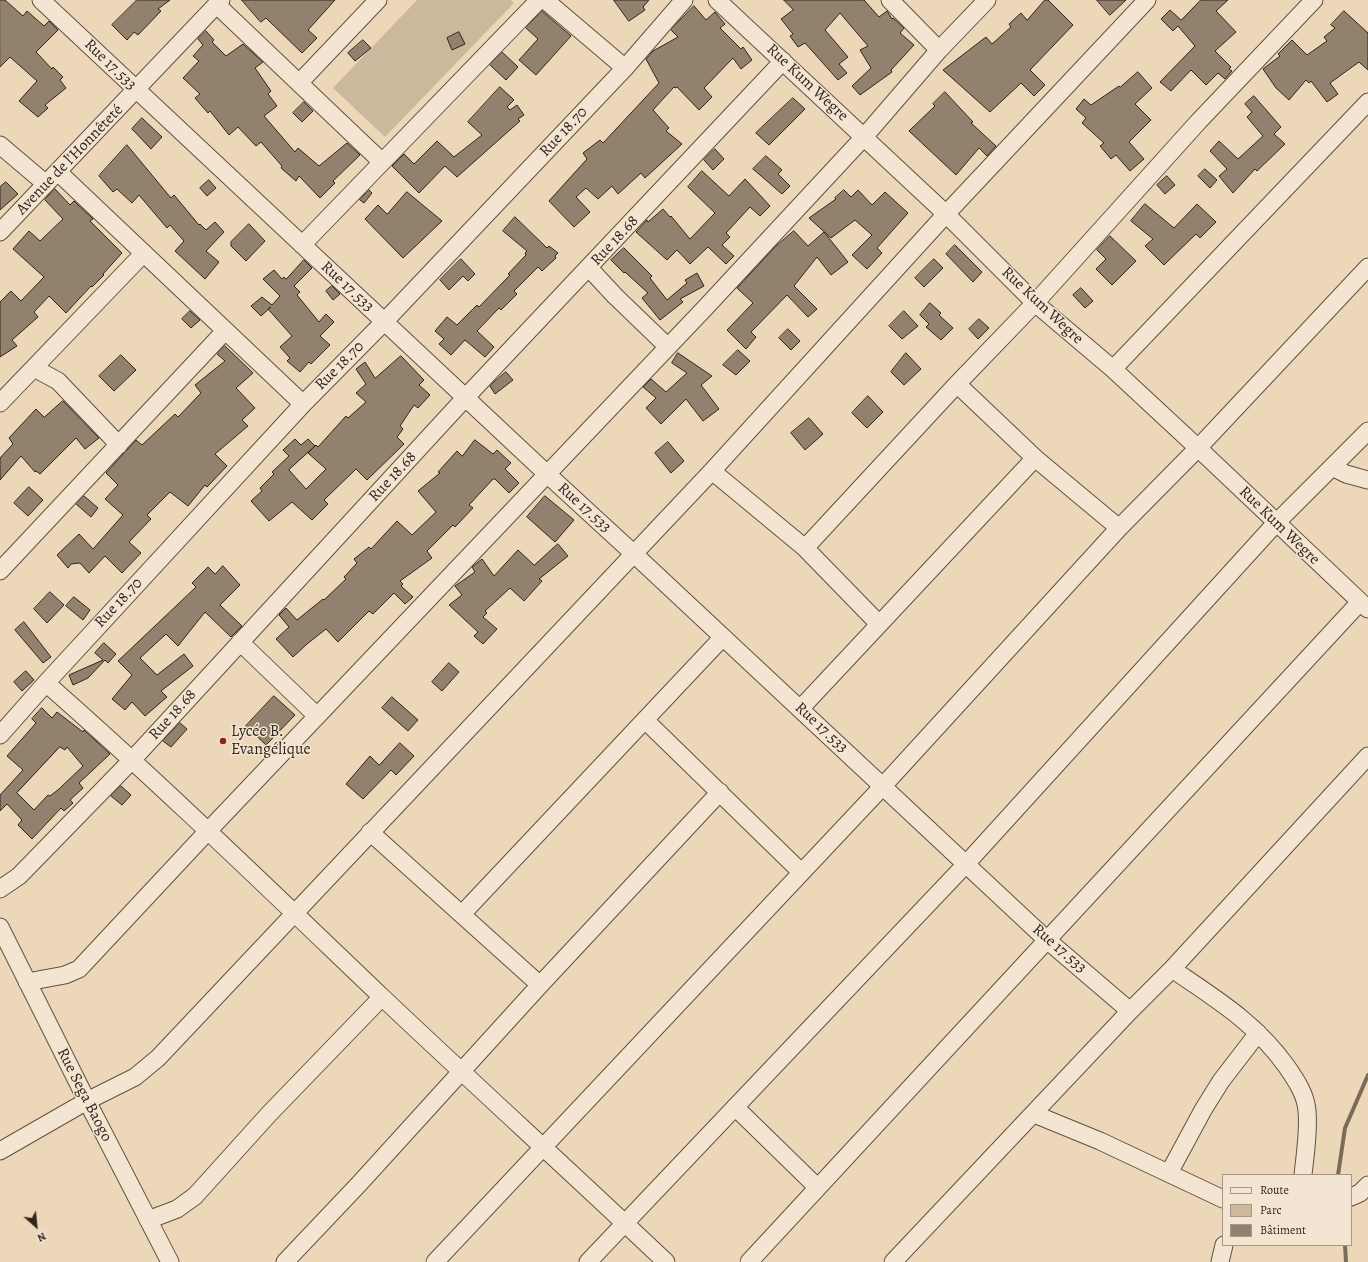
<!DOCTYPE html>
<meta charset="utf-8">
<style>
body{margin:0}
#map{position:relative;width:1368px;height:1262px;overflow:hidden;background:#ecd7b8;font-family:Alegreya,serif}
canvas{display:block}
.legend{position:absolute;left:1222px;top:1174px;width:130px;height:72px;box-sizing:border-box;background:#f3e5d1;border:1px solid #a59888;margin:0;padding:5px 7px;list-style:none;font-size:12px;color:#31241b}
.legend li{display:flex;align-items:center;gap:8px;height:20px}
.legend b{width:20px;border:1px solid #a59888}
.north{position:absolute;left:16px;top:1206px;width:40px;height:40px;-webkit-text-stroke:3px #f3e5d1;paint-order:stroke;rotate:153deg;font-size:11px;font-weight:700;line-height:16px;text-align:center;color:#31241b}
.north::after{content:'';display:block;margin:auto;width:14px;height:18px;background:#31241b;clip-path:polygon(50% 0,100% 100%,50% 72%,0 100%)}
</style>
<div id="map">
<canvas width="1368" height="1262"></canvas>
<ul class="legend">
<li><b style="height:5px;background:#f3e5d1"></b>Route</li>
<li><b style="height:11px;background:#ccb99d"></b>Parc</li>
<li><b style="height:11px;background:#92816d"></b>Bâtiment</li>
</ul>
<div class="north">N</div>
</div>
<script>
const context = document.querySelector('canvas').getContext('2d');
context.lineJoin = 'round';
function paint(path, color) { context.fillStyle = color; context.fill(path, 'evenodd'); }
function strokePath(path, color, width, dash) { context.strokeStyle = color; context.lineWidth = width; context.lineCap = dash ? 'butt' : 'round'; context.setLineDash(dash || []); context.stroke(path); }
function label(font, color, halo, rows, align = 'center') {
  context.font = font + ' Alegreya,serif'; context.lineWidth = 3; context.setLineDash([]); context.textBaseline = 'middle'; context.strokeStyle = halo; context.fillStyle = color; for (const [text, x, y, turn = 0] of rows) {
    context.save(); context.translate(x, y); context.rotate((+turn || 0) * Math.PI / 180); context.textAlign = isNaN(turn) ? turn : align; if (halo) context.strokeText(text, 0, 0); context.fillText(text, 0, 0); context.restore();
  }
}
paint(new Path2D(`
 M417 0H511L514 3 385 137 333 88Z`), '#ccb99d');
strokePath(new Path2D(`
 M1338 1175 1345 1128 1368 1075
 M1345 1245 1346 1262`), '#7b6b59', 4);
const building = new Path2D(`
 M0 0H5L23 16 27 11 44 26 49 21 58 30 36 52 52 69 53 67 63 77 60 80 66 88 45 105 48 108 38 117 19 101 37 81 10 57 0 67Z
 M137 0H170L158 9 161 11 138 35 134 32 127 40 112 25Z
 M242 0H335L308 30 317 38 302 53 266 18 261 22Z
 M614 0H649L643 7 645 10 629 21Z
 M784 0H864L879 17 887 11 892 19 893 18 904 28 900 33 914 45 891 70 892 72 860 95 852 86 871 68 860 50 868 46 840 13 825 30 848 57 839 64 847 73 838 80 805 43 798 47 790 36 793 34 781 19 793 10Z
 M1045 0H1048L1073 25 1030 70 1045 85 1034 96 1021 83 990 112 943 70 986 37 992 44 1011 27 1009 24 1021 13 1027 20Z
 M1097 0H1126L1110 15Z
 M1201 0H1228L1216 11 1236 32 1215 51 1231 67 1229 69 1232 71 1225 79 1218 73 1206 85 1191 70 1171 91 1160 82 1195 46 1178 26 1173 31 1161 19 1170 10 1181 20Z
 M694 6 706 20 715 12 725 24 720 28 741 49 743 47 752 60 741 69 733 58 704 88 712 97 699 110 677 87 675 88 674 87 653 110 669 128 666 131 682 144 645 178 641 173 618 194 612 186 598 199 586 188 576 197 590 212 574 227 549 201 587 159 583 153 600 140 603 143 659 83 646 59 653 51 678 37 671 30Z
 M542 11 571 36 536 75 519 60 538 39 526 28Z
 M1344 11 1368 33V70L1359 62 1330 83 1338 94 1327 102 1311 81 1309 83 1306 80 1289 100 1276 88 1263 69 1280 56 1278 54 1292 40 1307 55 1327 41 1324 37 1335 28 1331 25Z
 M206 31 214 40 212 42 226 56 243 44 263 62 255 68 271 91 268 94 277 106 264 116 295 152 298 148 319 166 347 143 360 155 333 181 335 183 320 198 299 176 296 181 281 168 282 166 261 142 256 146 238 127 229 135 210 111 208 113 195 98 200 94 183 78 199 61 193 56 203 45 198 39Z
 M459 32 465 44 452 50 447 38Z
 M363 40 371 48 355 61 348 53Z
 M502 52 518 67 506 80 490 65Z
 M1138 72 1152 88 1135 104 1151 120 1129 142 1144 159 1130 171 1116 155 1111 159 1100 146 1104 143 1082 123 1086 118 1076 109 1084 99 1091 105 1119 86 1120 87Z
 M500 87 514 100 507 107 510 110 517 105 524 115 518 119 520 121 457 177 445 166 419 193 392 166 404 154 414 164 437 141 454 157 482 135 468 122Z
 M945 92 973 122 971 123 996 146 987 156 979 148 956 175 909 131 935 106 933 104Z
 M1254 96 1281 127 1274 134 1285 144 1257 171 1255 169 1233 193 1219 176 1227 169 1210 151 1219 141 1238 159 1263 136 1247 117 1252 112 1245 104Z
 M793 98 805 109 769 145 756 133Z
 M304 102 313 111 302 122 293 113Z
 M142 118 162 137 151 149 132 129Z
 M127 145 171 198 174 195 199 225 200 224 206 230 215 222 224 232 206 251 219 262 205 279 175 251 184 241 170 225 167 228 139 195 132 203 117 189 113 192 99 176Z
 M715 149 724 159 713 170 704 160Z
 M766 156 782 170 778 174 790 186 782 194 753 169Z
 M1205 169 1217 180 1210 188 1198 176Z
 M702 171 729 196 745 179 770 206 760 216 750 207 726 233 730 237 722 245 734 256 726 264 708 247 690 264 677 250 667 260 636 232 647 220 648 222 663 209 670 217 671 216 690 239 715 213 688 187Z
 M1167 176 1175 185 1165 194 1157 185Z
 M209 180 216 188 207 196 200 188Z
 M6 182 18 194 0 210V187Z
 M55 189 70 205 74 201 93 219 90 221 122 253 103 274 104 275 92 287 91 286 66 313 49 296 34 312 38 317 12 340 17 346 0 357V302L11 291 21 301 44 277 13 249 29 231 40 241 63 219 45 200Z
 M369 190 372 193 364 203 360 200Z
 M844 190 851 197 858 190 872 205 885 192 908 213 877 248 882 253 867 269 852 255 872 235 855 220 831 238 809 218 836 199 835 198Z
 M407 192 442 221 403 258 365 219 378 205 387 214Z
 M1145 204 1174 228 1197 204 1216 222 1200 238 1196 234 1164 265 1145 246 1153 239 1131 221Z
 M515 217 547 248 549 246 558 253 555 256 556 258 542 271 538 267 514 291 517 294 501 310 499 308 477 331 494 347 485 357 465 340 451 355 439 344 444 339 435 331 447 317 457 325 477 305 479 307 510 275 508 274 526 255 525 253 527 251 503 231Z
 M249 224 265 241 246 261 231 246V242Z
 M794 231 808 246 824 232 848 262 831 275 817 257 794 286 817 309 808 317 787 295 751 332 756 337 746 349 727 330 753 303 737 288 775 247Z
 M1110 236 1136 261 1112 285 1096 269 1106 259 1097 250Z
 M955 245 982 272 973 282 946 254Z
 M624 248 652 276 650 278 667 300 687 283 685 280 697 273 704 286 680 299 683 302 660 320 642 298 648 293 625 272 624 273 611 260Z
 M461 259 475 274 468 281 463 276 449 290 440 280Z
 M934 259 943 268 924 287 915 278Z
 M304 260 312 268 294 286 300 292 297 295 319 322 326 314 334 322 320 336 330 345 311 364 309 362 300 372 287 361 290 358 280 347 292 336 268 309 271 307 261 316 251 306 262 297 272 305 280 296 263 279 274 270 282 279 284 277 286 279Z
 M332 286 340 294 333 300 326 291Z
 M1081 288 1093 301 1085 308 1073 295Z
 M930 303 941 313 939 315 953 328 941 340 926 327 929 324 920 315Z
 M190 311 200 320 191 328 182 319Z
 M904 311 918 326 902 339 889 326Z
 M979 319 989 328 978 339 969 329Z
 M788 329 800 341 791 350 779 338Z
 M225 346 253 373 236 388 255 408 242 420 248 426 215 454 227 466 207 487 205 485 188 506 170 492 147 515 151 519 129 542 141 553 122 573 105 556 89 573 80 563 71 564 68 568 57 555 79 534 93 549 123 515 105 499 118 485 106 473 136 440 142 445 175 414 178 417 201 393 195 385 225 361 217 354Z
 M738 350 750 361 736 375 723 365Z
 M678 353 712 376 701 385 719 409 703 421 686 399 661 424 646 408 656 398 643 387 651 379 666 392 687 373 672 363Z
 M906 353 921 369 904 385 891 372Z
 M121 355 136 370 114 391 99 376Z
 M401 356 424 380 419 385 430 395 418 408 414 405 400 426 403 429 397 437 404 444 367 480 356 469 324 500 328 504 312 520 292 502 269 521 251 501 262 491 260 488 274 474 272 472 289 456 283 450 295 439 301 445 308 439 315 446 316 445 318 447 346 416 348 418 366 402 356 393 366 384 356 369 365 362 375 378ZM315 446 308 453 326 469 306 489 289 470Z
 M506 372 513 380 495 394 490 386Z
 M868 396 883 412 867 428 852 413Z
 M63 401 99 438 85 449 76 438 40 474 36 471 35 472 21 456 0 480V458L13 444 9 438 36 409 44 417Z
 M809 418 823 434 805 450 791 433Z
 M475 440 493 454 497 450 511 463 505 469 519 483 509 493 495 479H493L469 505 473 508 455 527 453 525 427 551 432 558 400 581 403 584 401 586 413 597 405 604 394 593 373 614 369 611 338 642 326 629 307 644 293 657 276 639 289 627 279 615 286 608 297 620 323 599 324 600 346 579 344 577 357 563 354 559 369 547 371 549 397 521 412 535 436 512 418 491 440 473 438 472 457 451 462 456Z
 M668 442 684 461 671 473 655 453Z
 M29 487 43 500 28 516 14 503Z
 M84 496 98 508 91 517 76 504Z
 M545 496 574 520 555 542 527 517Z
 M558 544 568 556 539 579 542 581 524 601 510 588 485 611 487 613 483 617 497 629 483 644 474 636 478 632 449 605 462 595 455 586 475 572 472 567 482 559 494 576 518 550 534 565Z
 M223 566 240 585 220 605 242 626 231 637 205 612 178 646 166 634 140 658 157 675 184 654 193 666 161 691 167 697 145 716 132 702 125 710 112 699 132 675 118 661 196 587 192 583 208 567 215 574Z
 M50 592 64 605 47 623 34 609Z
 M74 597 90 610 83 620 66 606Z
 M24 622 51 657 43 663 15 630Z
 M104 643 116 654 108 663 105 660 88 678 73 685 69 675 103 660 95 653Z
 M449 663 459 672 442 691 432 682Z
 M26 671 34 680 22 691 14 682Z
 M274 696 295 715 266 745 246 726Z
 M392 697 418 720 408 731 382 708Z
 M42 708 52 718 57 712 83 732 84 730 110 754 79 783 83 788 70 800 73 803 64 811 61 808 32 839 18 825 22 820 7 804 0 811V795L23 770 7 756 36 723 32 719ZM60 747 65 750 67 747 83 766 59 789 50 796 48 795 34 810 17 793Z
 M180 723 187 729 171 747 163 741Z
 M400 743 414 756 396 775 391 770 363 799 346 784 370 756 379 765Z
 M121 786 131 795 122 805 111 796Z`);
paint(building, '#92816d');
strokePath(building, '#31241b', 1);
const minor = new Path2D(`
 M41 0 547 474 633 553 1047 940 1130 1011
 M545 0 625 68
 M717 0 946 214 1035 303 1113 369 1198 448 1368 609
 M890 0 939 50
 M217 5 382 162
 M300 82 378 0
 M0 145 46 184
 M58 172 303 404
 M0 232 221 0
 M302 245 539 0
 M589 268 615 296 668 347
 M34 368 58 381 119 445
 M1113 369 1368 102
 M957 384 1035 458 1119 528
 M0 403 143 254
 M1332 467 1346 474 1368 480
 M712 471 805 548 879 624
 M805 548 957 384 1035 303 1199 121 1314 0
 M0 571 225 331
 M240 642 317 716
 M46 683C161 784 271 891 382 997 476 1086 572 1173 666 1262
 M800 709 1035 458
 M645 720 801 872
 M0 735 46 683 303 404 384 322 625 68 684 0
 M370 832 540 985
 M0 889 19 876 133 759 466 397 783 61
 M462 914 723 637
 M0 927 87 1101 170 1262
 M1172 969C1216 999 1256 1023 1287 1067 1296 1080 1306 1095 1307 1111 1309 1132 1305 1155 1303 1175
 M27 982 65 975 79 969 207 832 705 308 864 137 939 50 987 0
 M735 1107 817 1187
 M1034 1114 1100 1141 1223 1199
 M0 1151 87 1101 135 1077 158 1058 712 471 946 214 1147 0
 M1169 1173 1203 1110 1221 1081 1258 1033
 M1351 1197 1360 1193 1368 1185
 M148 1220 177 1209 195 1196 269 1114 382 997
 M285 1262 359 1184 540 985 720 792
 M435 1262 883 786 1119 528 1198 448 1368 267
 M588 1262 966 864 1276 523 1368 431
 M749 1262 1360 602
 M893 1262 1130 1011 1172 969 1368 756
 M1220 1262 1224 1245`);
strokePath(minor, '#605142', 19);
strokePath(minor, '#f3e5d1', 17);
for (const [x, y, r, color] of [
 [223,741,4,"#8f2418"]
]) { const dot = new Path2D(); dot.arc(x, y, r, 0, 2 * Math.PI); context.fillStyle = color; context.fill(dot); strokePath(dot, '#f3e5d1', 1.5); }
label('16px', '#31241b', '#f3e5d1', [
 ["Rue 17.533",110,65,44],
 ["Rue Kum Wegre",807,83,43],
 ["Rue 18.70",564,132,-47],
 ["Avenue de l'Honnêteté",70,160,-46],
 ["Rue 18.68",615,241,-47],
 ["Rue 17.533",347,287,43],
 ["Rue Kum Wegre",1042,306,43],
 ["Rue 18.70",340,366,-45],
 ["Rue 18.68",393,477,-47],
 ["Rue 17.533",584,508,42],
 ["Rue Kum Wegre",1279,526,44],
 ["Rue 18.70",119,603,-47],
 ["Rue 18.68",173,715,-48],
 ["Rue 17.533",821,728,43],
 ["Rue 17.533",1059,949,41],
 ["Rue Sega Baogo",84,1095,63]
]);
label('16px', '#31241b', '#f3e5d1', [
 ["Lycée B.",231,732],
 ["Evangélique",231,750]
], 'left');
</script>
